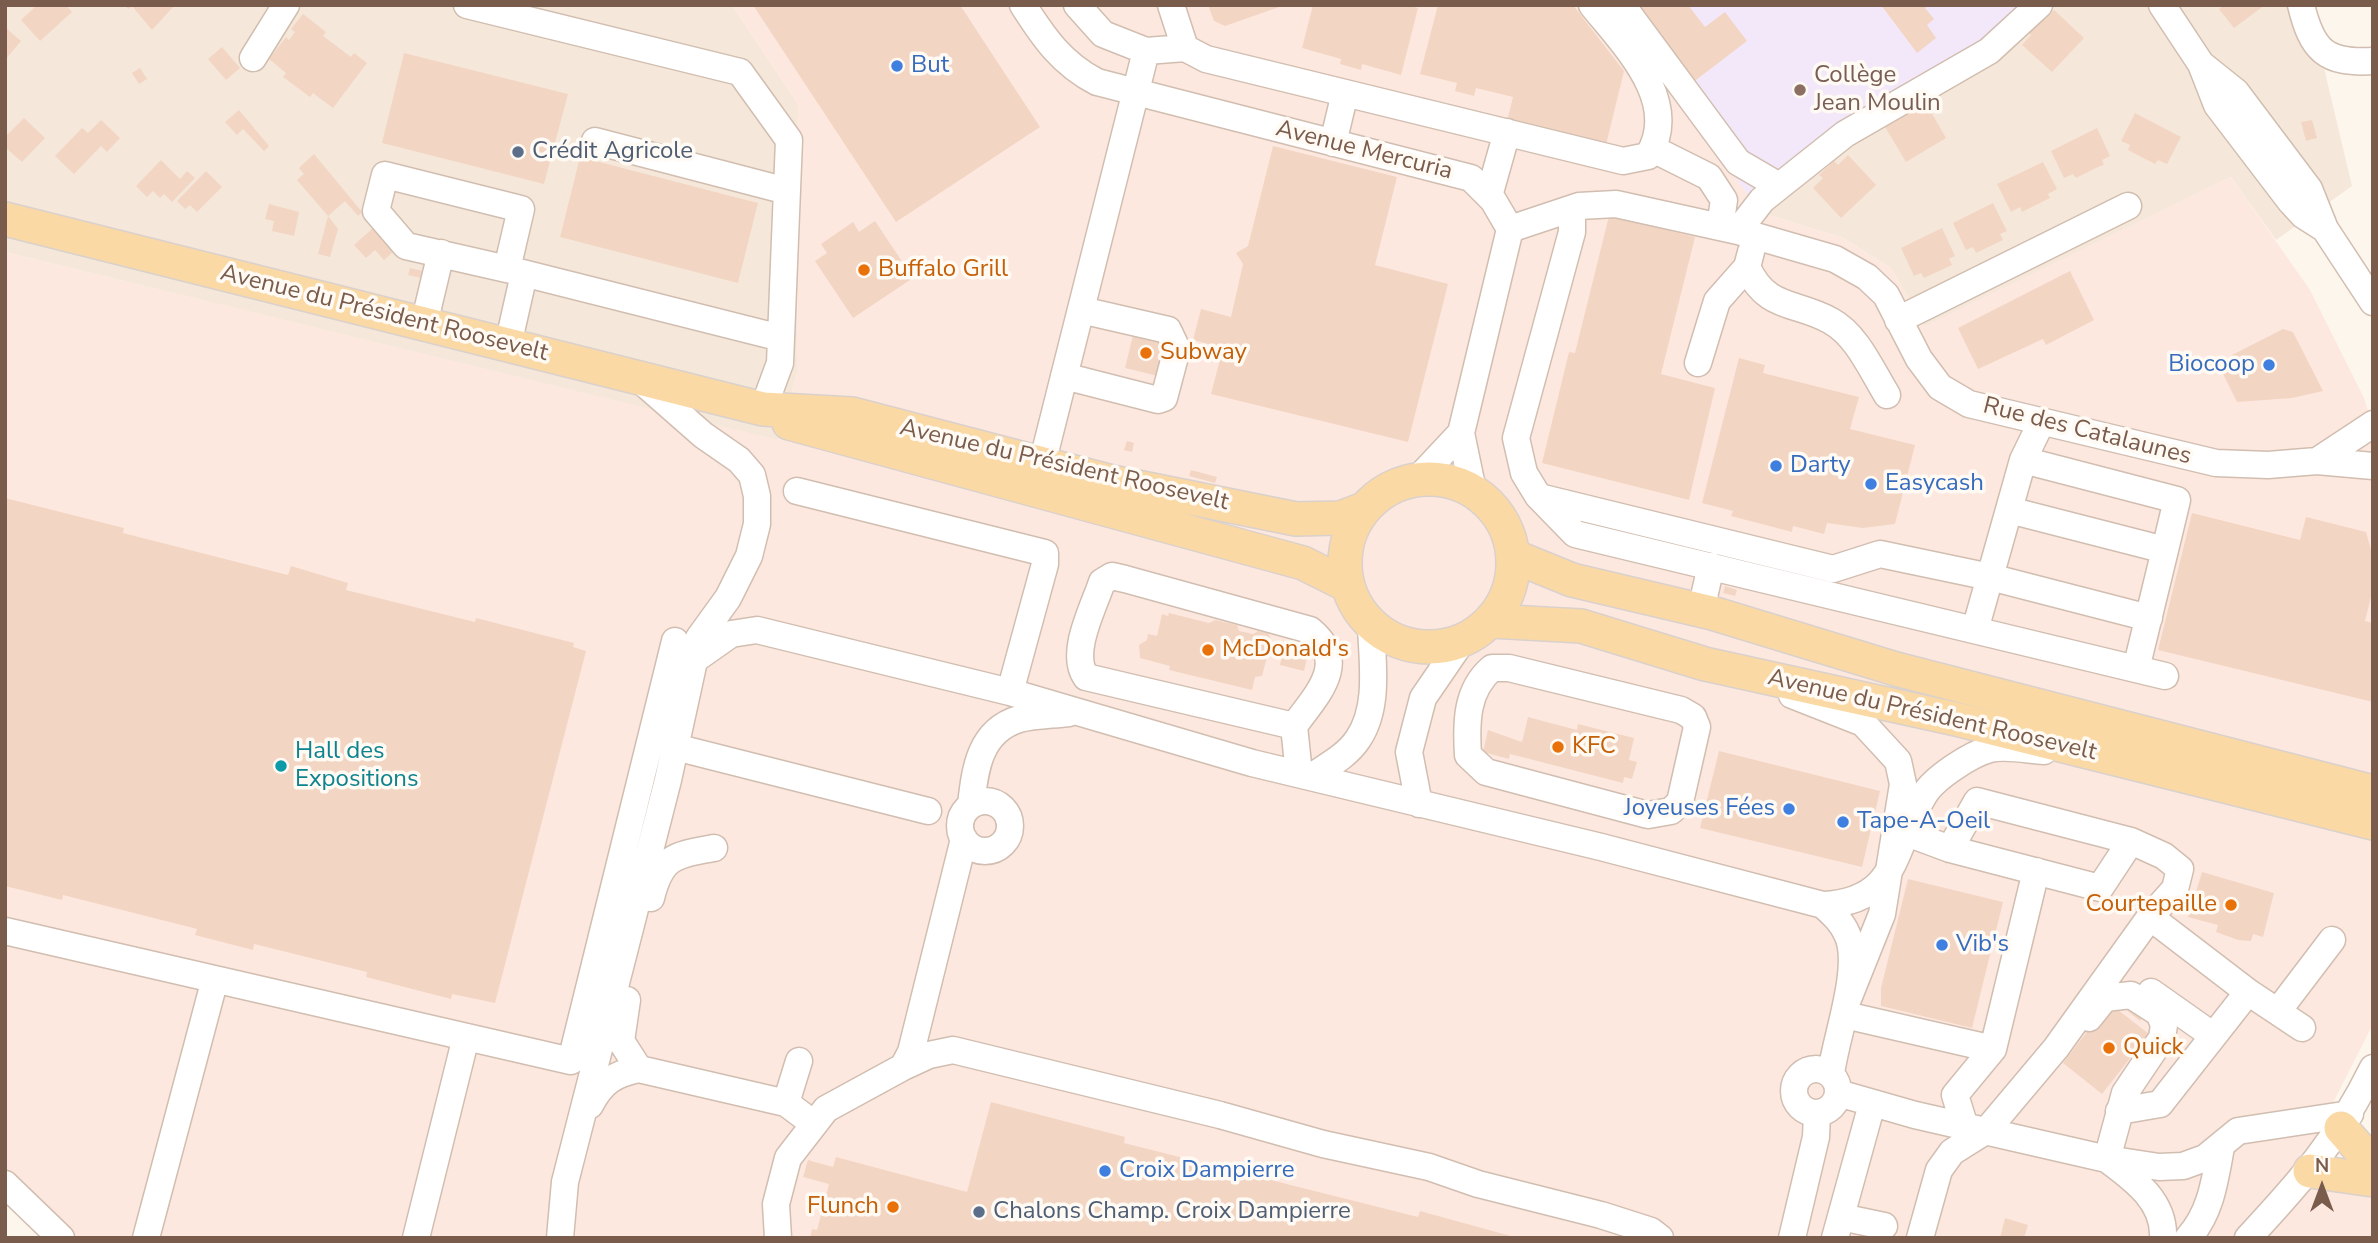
<!DOCTYPE html>
<meta charset="utf-8">
<style>
body{margin:0}
#map{position:relative;width:2378px;height:1243px;overflow:hidden;background:#fdf6ec;font-family:"Nunito Sans",sans-serif}
canvas{display:block}
.frame{position:absolute;inset:0;border:7px solid #7a5c4d;pointer-events:none}
.north{position:absolute;left:2287px;top:1152px;width:70px;height:70px;-webkit-text-stroke:5px #fffaf3;paint-order:stroke;rotate:0deg;font-size:19px;font-weight:700;line-height:28px;text-align:center;color:#7a5c4d}
.north::after{content:'';display:block;margin:auto;width:24px;height:32px;background:#7a5c4d;clip-path:polygon(50% 0,100% 100%,50% 72%,0 100%)}
</style>
<div id="map">
<canvas width="2378" height="1243"></canvas>
<div class="frame"></div>
<div class="north">N</div>
</div>
<script>
const context = document.querySelector('canvas').getContext('2d');
context.lineJoin = 'round';
function paint(path, color) { context.fillStyle = color; context.fill(path, 'evenodd'); }
function strokePath(path, color, width, dash) { context.strokeStyle = color; context.lineWidth = width; context.lineCap = dash ? 'butt' : 'round'; context.setLineDash(dash || []); context.stroke(path); }
function label(font, color, halo, rows, align = 'center') {
  context.font = font + ' "Nunito Sans",sans-serif'; context.lineWidth = 7; context.setLineDash([]); context.textBaseline = 'middle'; context.strokeStyle = halo; context.fillStyle = color; for (const [text, x, y, turn = 0] of rows) {
    context.save(); context.translate(x, y); context.rotate((+turn || 0) * Math.PI / 180); context.textAlign = isNaN(turn) ? turn : align; if (halo) context.strokeText(text, 0, 0); context.fillText(text, 0, 0); context.restore();
  }
}
paint(new Path2D(`
 M5 5H732L798 104 797 374 778 441 5 252Z
 M1605 5H2309L2352 186 2276 240 2231 177 1925 327 1891 268 1843 238 1762 213Z`), '#f5e8da');
paint(new Path2D(`
 M732 5H1605L1762 213 1843 238 1891 268 1925 326 2231 177 2310 290 2364 398 2373 427V1024L2302 1164 2373 1191V1238H65L5 1176V252L778 440 797 374 798 104Z`), '#fde8e0');
paint(new Path2D(`
 M1605 5H2048L1889 111 1762 213Z`), '#f3e8fa');
paint(new Path2D(`
 M37 5H66L72 12 40 41 21 20Z
 M125 5H175L152 30 132 6 128 9Z
 M753 5H960L1040 127 896 222Z
 M1208 5H1282V6L1225 26 1214 21Z
 M1313 5H1407L1418 8 1401 75 1362 64 1361 70 1340 64 1341 59 1302 48Z
 M1438 5H1573L1624 71 1606 145 1507 121 1513 97 1476 88 1474 96 1455 91 1457 83 1420 74Z
 M1632 5H1688L1705 27 1725 12 1747 41 1692 83Z
 M1881 5H1930L1925 8 1934 19 1927 25 1936 38 1917 53Z
 M2224 5H2265L2234 28 2219 9Z
 M2054 10 2084 38 2052 72 2022 45 2031 35 2027 31 2041 16 2045 20Z
 M303 14 326 32 323 36 351 57 354 53 367 63 333 108 313 93 310 97 283 77 286 73 269 59 286 37 289 40 295 32 291 29Z
 M5 27 21 41 5 60Z
 M222 47 240 68 226 80 208 59Z
 M404 53 568 94 544 184 382 143Z
 M140 68 147 79 139 84 132 73Z
 M1926 103 1946 138 1906 162 1885 127 1896 121 1894 116 1911 105 1914 110Z
 M239 110 269 146 264 151 243 129 237 135 225 122Z
 M2135 113 2181 137 2167 164 2158 160 2155 164 2128 150 2130 145 2121 141Z
 M24 118 45 138 22 162 5 147V137Z
 M101 120 120 138 107 152 101 146 74 174 55 156 82 128 88 133Z
 M2312 120 2317 138 2306 141 2301 122Z
 M2097 128 2110 156 2102 160 2104 165 2100 166 2076 178 2073 174 2064 178 2051 151Z
 M1273 146 1397 177 1375 265 1448 284 1408 442 1211 394 1223 348 1193 340 1201 309 1231 317 1243 264 1236 253 1248 246Z
 M314 154 362 212 358 216 345 201 328 216 297 180 304 174 299 168Z
 M1848 155 1876 185 1841 218 1813 188 1823 178 1819 175 1834 161 1838 165Z
 M580 157 758 203 738 283 560 237Z
 M161 160 180 179 187 171 195 178 172 202 164 194 160 198 153 191 147 197 136 186Z
 M2043 162 2057 189 2048 194 2050 198 2022 212 2020 207 2011 212 1997 184Z
 M206 171 222 187 197 212 190 205 185 209 177 201Z
 M1993 203 2007 231 2000 234 2003 240 1976 253 1973 247 1966 250 1953 223Z
 M269 204 299 212 294 236 272 231 274 221 265 219Z
 M328 216 338 229 330 257 318 254Z
 M1609 216 1695 237 1661 374 1715 388 1689 500 1542 463 1569 352 1575 353Z
 M875 221 913 278 853 318 815 261 827 253 821 244 853 222 859 232Z
 M374 227 394 251 384 260 375 250 366 258 354 245Z
 M1942 228 1955 256 1949 259 1952 265 1924 278 1921 273 1914 276 1901 248Z
 M410 268 423 271 421 278 408 275Z
 M2070 271 2094 320 2046 345 2043 339 1978 369 1958 328Z
 M2283 329 2293 332 2323 391 2292 398 2237 402 2223 374 2232 355Z
 M1134 331 1167 339 1158 376 1125 368Z
 M1739 358 1765 365 1763 373 1859 397 1850 429 1915 445 1895 524 1863 528 1827 523 1824 534 1793 526 1792 532 1731 516 1733 511 1702 503Z
 M1127 441 1134 443 1132 452 1124 450Z
 M1191 470 1217 477 1215 483 1189 476Z
 M5 498 124 528 123 533 288 575 291 566 348 583 346 590 475 622 476 618 574 643 573 647 586 651 495 1003 452 994 451 999 366 977 367 972 254 944 253 950 195 935 197 929 63 895 62 900 5 886Z
 M2192 513 2300 540 2306 517 2366 532 2373 557V589L2365 621 2373 623V702L2158 650Z
 M1725 586 1737 590 1735 596 1723 593Z
 M1169 613 1209 623 1215 620 1237 625 1239 631 1253 634 1258 631 1268 633 1271 639 1269 647 1283 651 1286 642 1309 648 1304 671 1280 665 1282 656 1268 653 1262 676 1255 677 1252 690 1169 670 1170 666 1140 658 1139 645 1147 640 1148 634 1157 636 1162 614 1168 616Z
 M1528 717 1577 730 1578 724 1634 738 1629 760 1637 762 1632 779 1624 777 1623 783 1510 754 1509 759 1483 752 1488 730 1522 742Z
 M1719 751 1880 791 1862 867 1700 828Z
 M2202 872 2274 893 2263 937 2253 934 2251 941 2238 940 2216 932 2218 925 2188 917Z
 M1908 879 2003 902 1972 1028 1881 1006V988Z
 M2131 999 2147 1012 2140 1021 2124 1008Z
 M2109 1003 2149 1034 2102 1094 2063 1063Z
 M991 1102 1125 1137 1124 1143 1418 1217 1420 1211 1518 1238H810L812 1229 817 1230 829 1184 803 1177 808 1160 833 1167 836 1157 967 1192Z
 M2005 1218 2028 1225 2024 1238H2000Z`), '#f3d5c3');
const minor = new Path2D(`
 M467 5 740 72 789 140 780 363 763 409
 M1023 5C1044 38 1062 64 1097 82L1471 178 1493 200 1510 229 1461 433 1473 491
 M1622 5 1738 162 1779 186
 M2162 5 2201 64 2217 105 2291 202 2303 215 2325 229
 M2301 5C2312 50 2325 64 2373 61
 M1185 48 1206 59 1623 161 1648 156C1682 102 1625 46 1592 5
 M1146 51 1185 48 1171 5
 M253 58 286 5
 M2201 64 2236 92 2309 189 2325 229 2373 302
 M595 141 787 191
 M1333 143 1345 93
 M1653 149 1709 177 1724 200 1720 227
 M385 175 521 209 507 269 406 246 376 211Z
 M1489 196 1507 132
 M1572 209V232L1516 438 1524 473 1538 496 1575 534 2165 676
 M1510 229 1579 206 1616 204 1738 231 1835 259 1867 277 1886 295 1919 359 1940 387 1969 404 2216 463 2268 465 2317 461 2373 466
 M1738 231 1762 200 1845 134 1989 51 2039 5
 M1747 267C1767 311 1796 301 1831 321 1857 335 1872 371 1887 395
 M507 269 781 338
 M1898 320 2128 206
 M424 324 441 253
 M508 345 524 274
 M1698 363 1717 301 1747 267 1751 252
 M1064 376 1158 400 1164 398 1177 349 1168 330 1081 310
 M2023 460 2177 500 2165 550
 M2317 461 2373 424
 M1042 464 1146 51 1103 34 1077 5
 M1416 481 1461 433
 M797 491 1045 553V564L1010 692
 M1539 497 1833 569 1880 554 1990 577 2149 618
 M2009 510 2165 550 2136 669
 M1701 610 1711 566
 M1975 630 2023 460 2041 423
 M694 660 731 634 757 630 1010 692 1252 763 1601 847 1823 905C1900 901 1892 848 1924 795 1934 778 1971 754 1990 749 2005 745 2028 750 2044 751
 M1492 668H1509L1681 710 1693 717 1697 727 1680 802 1671 811 1648 815 1486 772 1468 755C1466 723 1466 690 1492 668Z
 M1792 695 1863 723 1898 761 1903 784 1882 914 1848 999
 M1294 726 1086 677C1069 653 1093 609 1102 582L1112 576 1125 579 1310 630C1350 663 1317 694 1294 726L1299 774
 M675 747 928 811
 M1311 777C1327 766 1347 756 1358 739 1380 707 1372 661 1371 625
 M960 826a25 25 0 1 1 50 0a25 25 0 1 1-50 0Z
 M1419 804 1409 752 1423 698 1462 641
 M971 805C975 770 979 731 1019 719 1034 715 1053 715 1069 713
 M1907 833 1950 849 2100 888 2131 841 1977 801 1950 849
 M2131 841 2164 856 2180 869 2175 889 2150 917
 M651 898C661 856 675 855 714 848
 M1823 905C1833 914 1842 922 1847 934 1863 966 1835 1039 1831 1074
 M5 931 571 1061 675 641
 M2151 992 2212 1035
 M627 1000 621 1041 639 1069
 M2278 1011 2332 940
 M1845 1015 1993 1049 2036 871
 M2089 1018 2105 998 2131 995 2159 1013 2164 1025 2162 1038 2125 1093 2107 1159
 M903 1067 911 1052 964 839
 M1794 1091a22 22 0 1 1 44 0a22 22 0 1 1-44 0Z
 M1838 1093 1915 1115 2107 1159 2159 1167 2183 1166 2205 1158 2238 1131 2350 1114
 M786 1103 799 1061
 M590 1105C602 1082 614 1074 639 1069L786 1103 814 1124
 M2119 1111 2160 1104 2248 992
 M1965 1127 1955 1095 1993 1049
 M2108 1160C2135 1180 2165 1202 2163 1238
 M5 1184 61 1238
 M1841 1217 1884 1226
 M146 1238 215 979
 M416 1238 466 1037
 M560 1238 565 1182 668 780 699 638 728 598 749 556 757 524V496L752 475 739 460 703 435 637 377
 M778 1238 776 1204 788 1158 826 1109 903 1067 929 1055 953 1050 1220 1115 1323 1144 1429 1167 1478 1184 1601 1215 1651 1231 1660 1238
 M1792 1238 1816 1137 1817 1113
 M1835 1238 1872 1104
 M1920 1238 1939 1170 1952 1152 1987 1130 2056 1048 2150 917 2248 992 2302 1028
 M2188 1238C2211 1213 2215 1180 2221 1147
 M2248 1238C2302 1180 2338 1139 2373 1068`);
const major = new Path2D(`
 M5 219 763 409 852 414 1112 482 1296 519 1340 518 1364 509
 M789 423 1303 563 1347 585
 M1345 563a84 84 0 1 1 168 0a84 84 0 1 1-168 0Z
 M1513 556 1572 580 1712 613 1896 669 2373 792
 M1491 621 1581 626 1705 664 1960 720 2373 823
 M2341 1128 2373 1164
 M2310 1171 2373 1180`);
strokePath(minor, '#d1beb0', 29);
strokePath(major, '#dad1cd', 36);
strokePath(minor, '#fff', 26);
strokePath(major, '#fbd9a5', 33);
for (const [x, y, r, color] of [
 [897,66,7,"#3f7fe0"],
 [1800,90,7,"#8d6e63"],
 [518,152,7,"#5c6f8a"],
 [864,270,7,"#e8710a"],
 [1146,353,7,"#e8710a"],
 [2269,365,7,"#3f7fe0"],
 [1776,466,7,"#3f7fe0"],
 [1871,484,7,"#3f7fe0"],
 [1208,650,7,"#e8710a"],
 [1558,747,7,"#e8710a"],
 [281,766,7,"#0f9aa8"],
 [1789,809,7,"#3f7fe0"],
 [1843,822,7,"#3f7fe0"],
 [2231,905,7,"#e8710a"],
 [1942,945,7,"#3f7fe0"],
 [2109,1048,7,"#e8710a"],
 [1105,1171,7,"#3f7fe0"],
 [893,1207,7,"#e8710a"],
 [979,1212,7,"#5c6f8a"]
]) { const dot = new Path2D(); dot.arc(x, y, r, 0, 2 * Math.PI); context.fillStyle = color; context.fill(dot); strokePath(dot, '#fffaf3', 2.5); }
label('24px', '#366cbe', '#fffaf3', [
 ["But",911,66],
 ["Biocoop",2255,365,"right"],
 ["Darty",1790,466],
 ["Easycash",1885,484],
 ["Joyeuses Fées",1775,809,"right"],
 ["Tape-A-Oeil",1857,822],
 ["Vib's",1956,945],
 ["Croix Dampierre",1119,1171]
], 'left');
label('24px', '#785e54', '#fffaf3', [
 ["Collège",1814,76],
 ["Jean Moulin",1814,104]
], 'left');
label('24px', '#7a5c4d', '#fffaf3', [
 ["Avenue Mercuria",1364,151,14],
 ["Avenue du Président Roosevelt",384,314,14],
 ["Rue des Catalaunes",2087,432,14],
 ["Avenue du Président Roosevelt",1064,466,13],
 ["Avenue du Président Roosevelt",1932,716,13]
]);
label('24px', '#4e5e75', '#fffaf3', [
 ["Crédit Agricole",532,152],
 ["Chalons Champ. Croix Dampierre",993,1212]
], 'left');
label('24px', '#c56008', '#fffaf3', [
 ["Buffalo Grill",878,270],
 ["Subway",1160,353],
 ["McDonald's",1222,650],
 ["KFC",1572,747],
 ["Courtepaille",2217,905,"right"],
 ["Quick",2123,1048],
 ["Flunch",879,1207,"right"]
], 'left');
label('24px', '#0d838f', '#fffaf3', [
 ["Hall des",295,752],
 ["Expositions",295,780]
], 'left');
</script>
